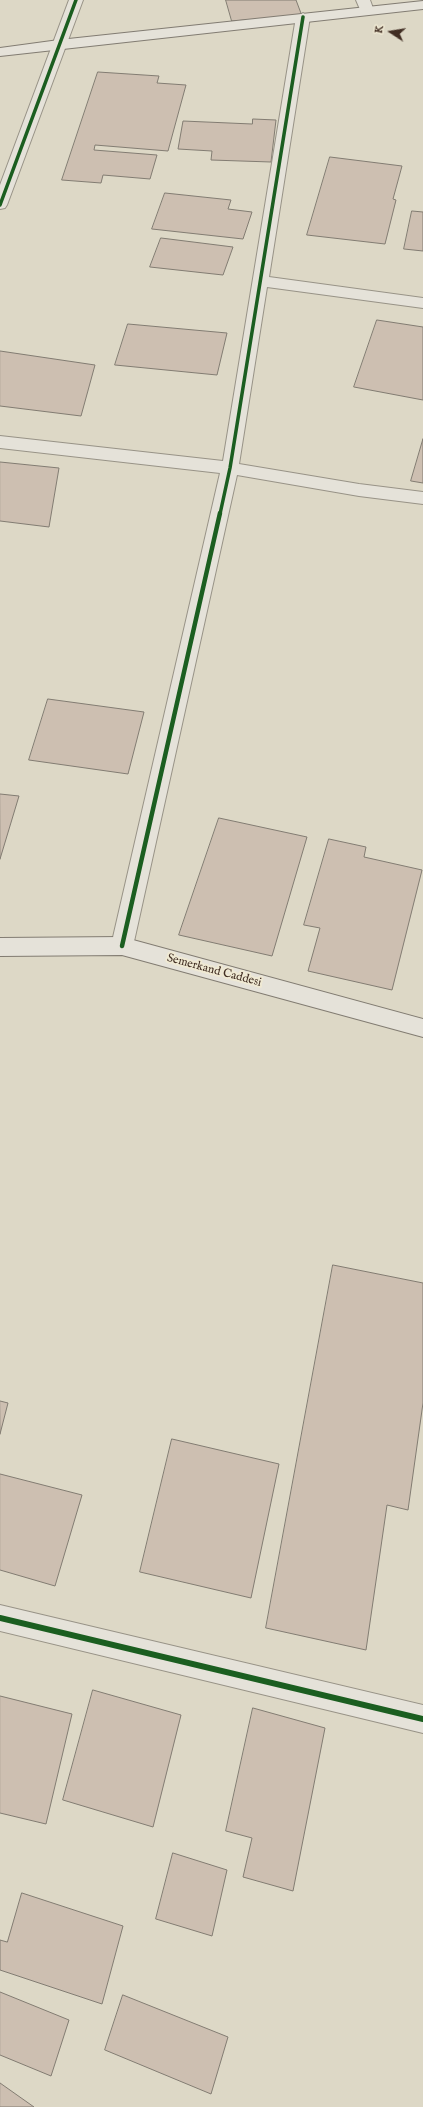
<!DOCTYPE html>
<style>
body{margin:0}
#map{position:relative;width:423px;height:2107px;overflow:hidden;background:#ddd8c6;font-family:"IM FELL English",serif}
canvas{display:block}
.north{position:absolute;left:371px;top:12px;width:40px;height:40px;-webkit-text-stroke:3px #efe9d3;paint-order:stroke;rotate:282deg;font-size:11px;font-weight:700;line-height:16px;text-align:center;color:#412e23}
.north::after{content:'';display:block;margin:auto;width:14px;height:18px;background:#412e23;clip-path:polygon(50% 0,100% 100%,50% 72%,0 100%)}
</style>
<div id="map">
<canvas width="423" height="2107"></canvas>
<div class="north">K</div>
</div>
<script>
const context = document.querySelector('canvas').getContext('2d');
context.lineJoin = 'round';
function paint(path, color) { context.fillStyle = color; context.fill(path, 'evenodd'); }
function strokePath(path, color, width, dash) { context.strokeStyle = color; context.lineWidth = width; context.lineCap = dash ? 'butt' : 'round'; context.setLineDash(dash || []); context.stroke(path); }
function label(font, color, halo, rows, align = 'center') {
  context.font = font + ' "IM FELL English",serif'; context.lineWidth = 4; context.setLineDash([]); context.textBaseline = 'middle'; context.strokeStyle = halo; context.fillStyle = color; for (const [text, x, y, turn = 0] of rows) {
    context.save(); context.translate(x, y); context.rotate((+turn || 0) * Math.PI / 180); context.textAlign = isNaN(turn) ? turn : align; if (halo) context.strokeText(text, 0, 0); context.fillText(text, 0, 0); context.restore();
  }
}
const building = new Path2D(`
 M226 0H296L302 16 232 21Z
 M98 72 159 76 157 83 186 85 168 151 95 145 94 150 157 155 150 179 103 175 101 183 62 180Z
 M253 119 276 120 271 162 211 160 212 151 178 149 183 121 252 124Z
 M330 157 402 166 393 199 396 200 385 244 307 235Z
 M165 193 231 200 228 209 252 212 243 239 152 229Z
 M412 211 423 212V251L404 249Z
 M161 238 233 247 223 275 150 267Z
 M377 320 423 327V400L354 387Z
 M128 324 227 333 217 375 115 365Z
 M0 351 95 365 81 416 0 406Z
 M423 439V483L411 481Z
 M0 462 59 468 49 527 0 521Z
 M48 699 144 712 128 774 29 760Z
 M0 794 19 796 0 859Z
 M219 818 307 837 272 956 179 935Z
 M329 839 366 847 364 857 422 870 392 990 308 971 320 928 304 925Z
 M333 1265 423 1283V1403L408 1510 387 1505 366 1650 266 1628Z
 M0 1401 8 1403 0 1434Z
 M172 1439 279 1464 251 1598 140 1572Z
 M0 1474 82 1495 55 1586 0 1570Z
 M93 1690 181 1715 153 1827 63 1800Z
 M0 1696 72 1714 46 1824 0 1813Z
 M253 1708 325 1728 293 1891 243 1877 252 1838 226 1831Z
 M173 1853 227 1870 212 1936 156 1919Z
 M22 1893 123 1926 102 2004 0 1970V1940L7 1942Z
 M0 1992 69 2020 51 2076 0 2055Z
 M123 1995 228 2037 211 2094 105 2050Z
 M0 2083 34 2107H0Z`);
paint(building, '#cdbfb1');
strokePath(building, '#827c72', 1);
const street = new Path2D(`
 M69 0H83L7 205 5 208 0 209V185Z
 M356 0H370L374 11 372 14H362Z
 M303 13 310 17 269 277 423 298V308L267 287 239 464 359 484 423 492V504L359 496 237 475 133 946 129 952 122 955 115 952 111 946 220 473 0 448V436L223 461 296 17Z
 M0 1605 423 1705V1733L0 1631Z`);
const secondary = new Path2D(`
 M423 1V9L0 56V48L59 40Z
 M122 937 423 1019V1037L122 955 0 956V938Z`);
strokePath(street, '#989387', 2);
strokePath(secondary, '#827c72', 2);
paint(street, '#e5e2d9');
paint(secondary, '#e5e2d9');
strokePath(new Path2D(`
 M0 205 76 0
 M220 514 230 468 303 17`), '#1b5e20', 3.5);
strokePath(new Path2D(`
 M122 946 220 513`), '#1b5e20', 4.5);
strokePath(new Path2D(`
 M0 1618 423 1719`), '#1b5e20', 6);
label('12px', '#412e23', '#efe9d3', [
 ["Semerkand Caddesi",214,971,15]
]);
</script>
